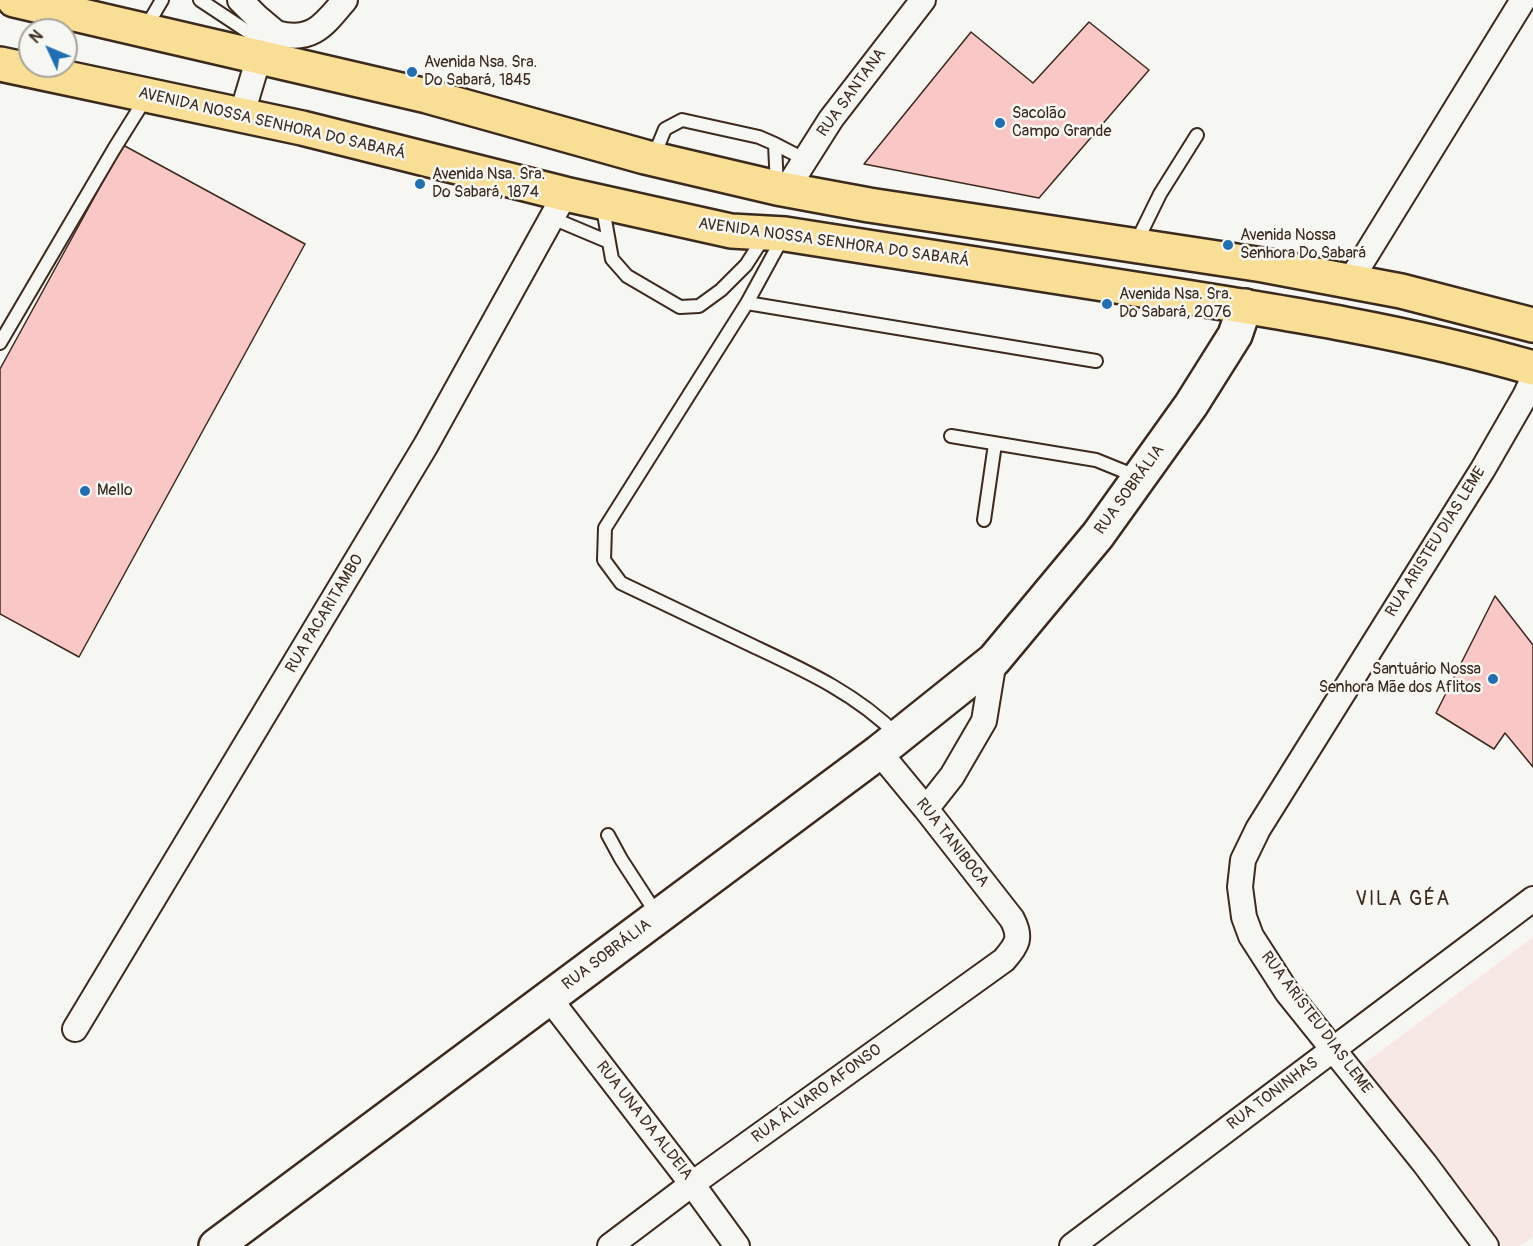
<!DOCTYPE html>
<meta charset="utf-8">
<style>
body{margin:0}
#map{position:relative;width:1533px;height:1246px;overflow:hidden;background:#f6f6f2;font-family:Pangolin,sans-serif}
canvas{display:block}
.north{position:absolute;left:18px;top:18px;width:60px;height:60px;box-sizing:border-box;background:#f6f6f2;border:2px solid #aba49d;border-radius:50%;rotate:314deg;font-size:16px;font-weight:700;line-height:24px;text-align:center;color:#3b2a1e}
.north::after{content:'';display:block;margin:auto;width:21px;height:27px;background:#1f6fb2;clip-path:polygon(50% 0,100% 100%,50% 72%,0 100%)}
</style>
<div id="map">
<canvas width="1533" height="1246"></canvas>
<div class="north">N</div>
</div>
<script>
const context = document.querySelector('canvas').getContext('2d');
context.lineJoin = 'round';
function paint(path, color) { context.fillStyle = color; context.fill(path, 'evenodd'); }
function strokePath(path, color, width, dash) { context.strokeStyle = color; context.lineWidth = width; context.lineCap = dash ? 'butt' : 'round'; context.setLineDash(dash || []); context.stroke(path); }
function label(font, color, halo, rows, align = 'center') {
  context.font = font + ' Pangolin,sans-serif'; context.lineWidth = 5; context.setLineDash([]); context.textBaseline = 'middle'; context.strokeStyle = halo; context.fillStyle = color; for (const [text, x, y, turn = 0] of rows) {
    context.save(); context.translate(x, y); context.rotate((+turn || 0) * Math.PI / 180); context.textAlign = isNaN(turn) ? turn : align; if (halo) context.strokeText(text, 0, 0); context.fillText(text, 0, 0); context.restore();
  }
}
paint(new Path2D(`
 M1533 937V1237L1520 1246H1503L1362 1065Z`), '#f7e8e5');
const building = new Path2D(`
 M1089 22 1149 70 1039 198 864 164 971 32 1033 83Z
 M123 145 305 244 79 657 0 614V369Z
 M1495 596 1533 645V767L1505 733 1494 749 1436 713Z`);
paint(building, '#f9c8c6');
strokePath(building, '#3b2a1e', 1.5);
const lane = new Path2D(`
 M200 0 268 45
 M150 30 152 17 162 0
 M775 144 806 160
 M653 158 665 129 682 120 759 137 775 144 777 187
 M602 203 612 259 627 276 680 307 699 306 721 290 746 265 764 237
 M552 218 609 242
 M783 237 747 303 605 528 604 560 621 583C665 604 709 625 753 646 804 670 857 694 897 735
 M1135 245 1160 194 1197 135
 M747 303 1096 361
 M0 343 114 149 147 96
 M951 436 1096 460 1138 477
 M984 520 995 444
 M608 835 621 859 658 916`);
const street = new Path2D(`
 M240 0 257 17 276 33 259 57 241 117
 M276 33C312 43 324 25 345 0
 M786 190 831 119 923 0
 M1350 281 1523 0
 M926 809 952 776 984 721 994 660
 M549 998 692 1184 737 1246
 M75 1029 426 445 565 194
 M610 1246 692 1184 1004 960C1017 945 1022 938 1012 919L926 809 879 752
 M1072 1246 1533 899
 M1486 1246 1425 1164 1287 992 1251 936 1244 917 1240 887 1243 860 1258 829 1483 469 1525 396 1533 379`);
const secondary = new Path2D(`
 M216 1246 879 752 994 660 1098 535 1191 405 1235 335 1245 306`);
const primary = new Path2D(`
 M14 0 427 96 645 157 777 188 869 205 1263 265 1401 291 1533 325
 M0 64 302 128 565 194 731 231 785 234C908 254 1031 273 1154 292 1281 312 1409 332 1533 368`);
strokePath(lane, '#3b2a1e', 16);
strokePath(street, '#3b2a1e', 28);
strokePath(secondary, '#3b2a1e', 38);
strokePath(primary, '#3b2a1e', 38);
strokePath(lane, '#f6f6f2', 12);
strokePath(street, '#f6f6f2', 24);
strokePath(secondary, '#f6f6f2', 33);
strokePath(primary, '#f9df96', 33);
for (const [x, y, r, color] of [
 [412,72,6,"#1f6fb2"],
 [1000,123,6,"#1f6fb2"],
 [420,184,6,"#1f6fb2"],
 [1228,245,6,"#1f6fb2"],
 [1107,304,6,"#1f6fb2"],
 [85,491,6,"#1f6fb2"],
 [1493,679,6,"#1f6fb2"]
]) { const dot = new Path2D(); dot.arc(x, y, r, 0, 2 * Math.PI); context.fillStyle = color; context.fill(dot); strokePath(dot, '#f6f6f2', 2); }
label('16px', '#3b2a1e', '#f6f6f2', [
 ["Avenida Nsa. Sra.",424,63],
 ["Do Sabará, 1845",424,81],
 ["Sacolão",1012,114],
 ["Campo Grande",1012,132],
 ["Avenida Nsa. Sra.",432,175],
 ["Do Sabará, 1874",432,193],
 ["Avenida Nossa",1240,236],
 ["Senhora Do Sabará",1240,254],
 ["Avenida Nsa. Sra.",1119,295],
 ["Do Sabará, 2076",1119,313],
 ["Mello",97,491],
 ["Santuário Nossa",1481,670,"right"],
 ["Senhora Mãe dos Aflitos",1481,688,"right"]
], 'left');
label('16px', '#3b2a1e', '#f6f6f2', [
 ["RUA SANTANA",852,93,-54],
 ["AVENIDA NOSSA SENHORA DO SABARÁ",272,124,13],
 ["AVENIDA NOSSA SENHORA DO SABARÁ",834,243,8],
 ["RUA SOBRÁLIA",1130,490,-54],
 ["RUA ARISTEU DIAS LEME",1436,542,-58],
 ["RUA PACARITAMBO",325,614,-59],
 ["RUA TANIBOCA",952,843,52],
 ["RUA SOBRÁLIA",607,955,-37],
 ["RUA ARISTEU DIAS LEME",1316,1023,53],
 ["RUA ÁLVARO AFONSO",817,1094,-36],
 ["RUA TONINHAS",1273,1094,-37],
 ["RUA UNA DA ALDEIA",644,1121,52]
]);
context.letterSpacing = '1.5px';
label('20px', '#3b2a1e', '#f6f6f2', [
 ["VILA GÉA",1403,900]
]);
context.letterSpacing = '0px';
</script>
